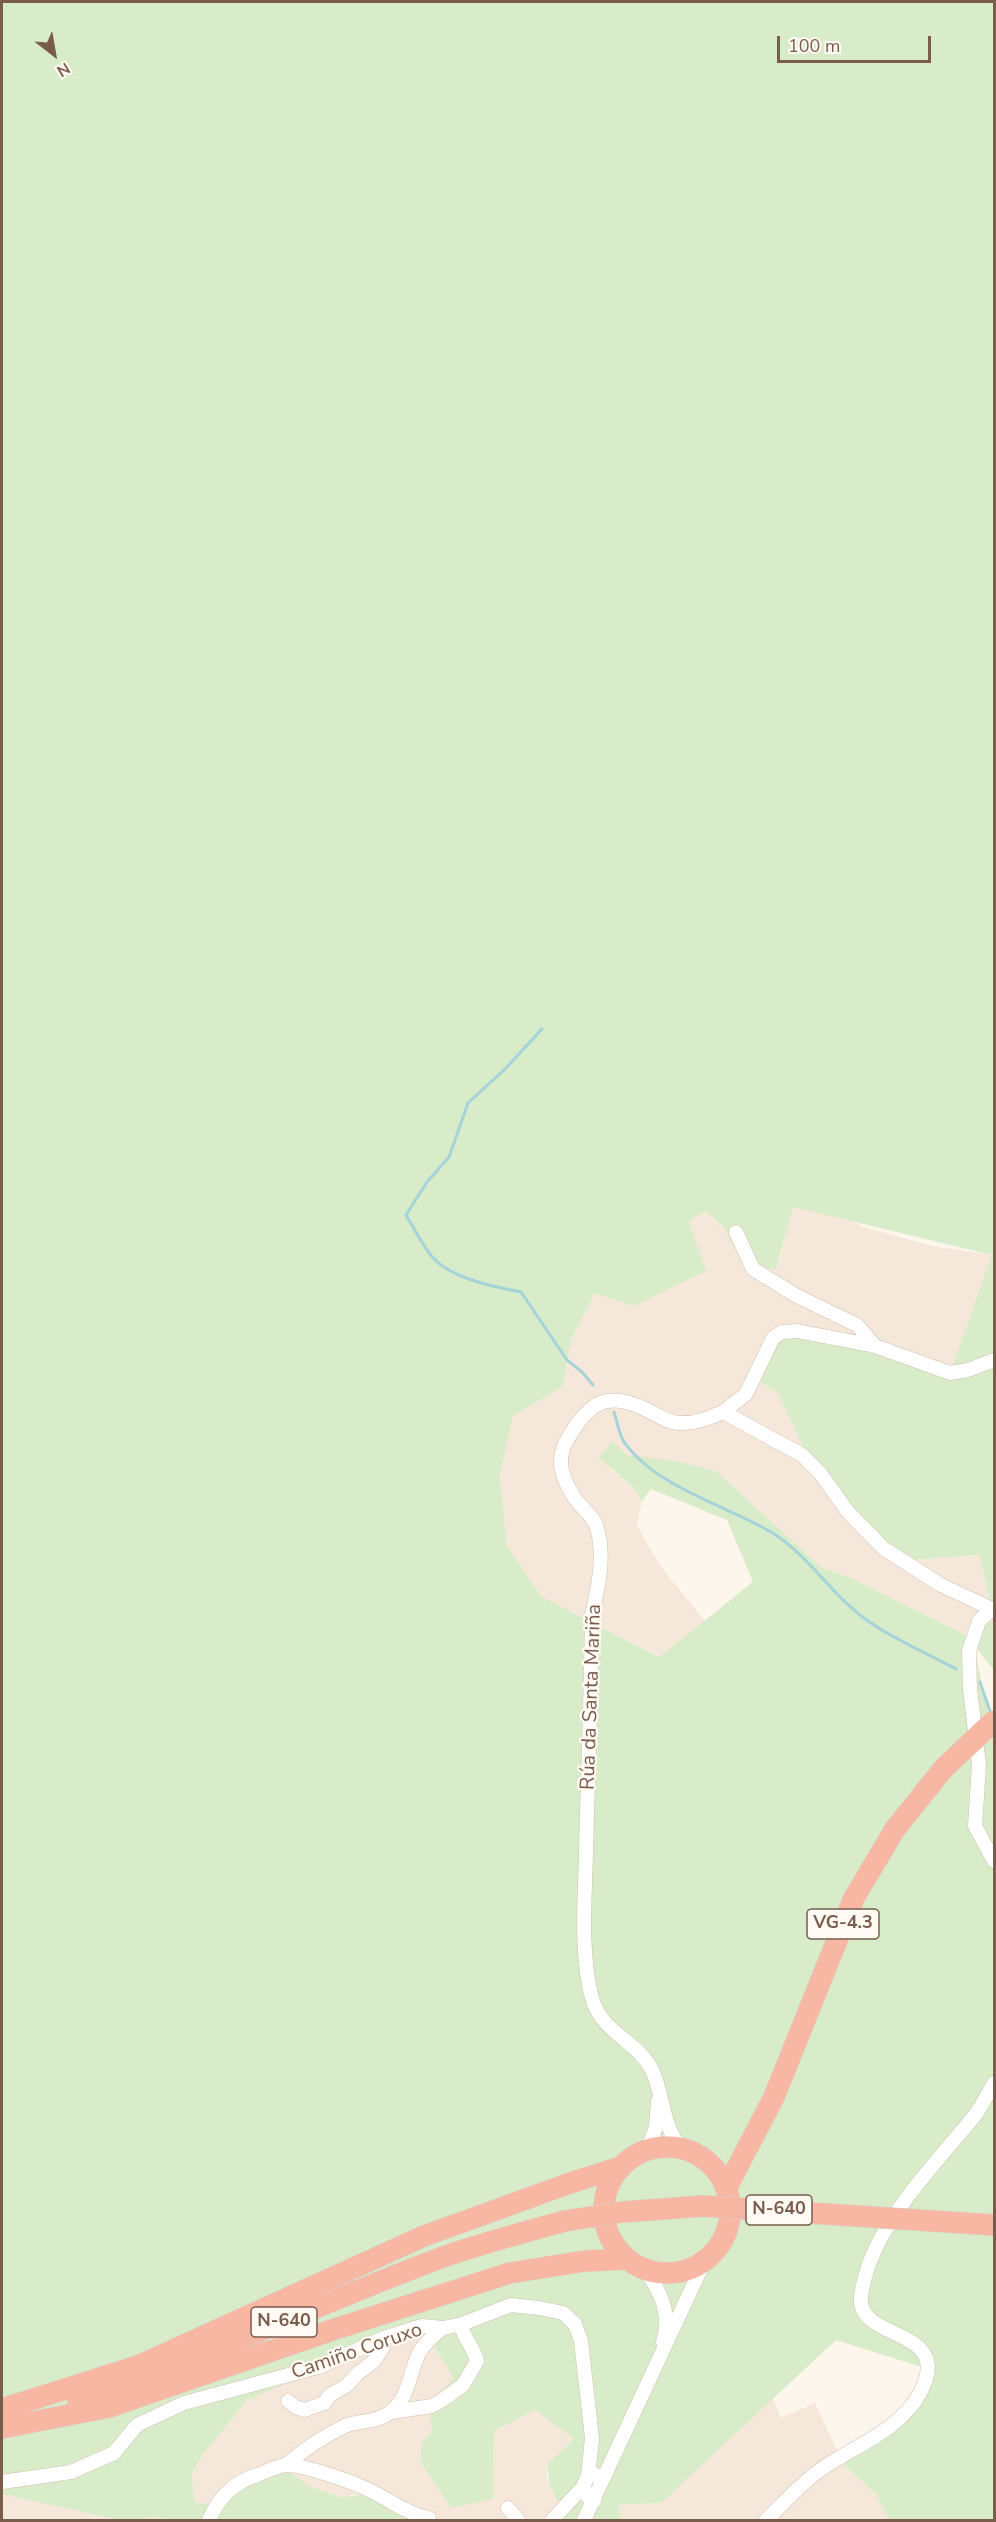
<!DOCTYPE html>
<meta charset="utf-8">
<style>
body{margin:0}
#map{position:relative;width:996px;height:2522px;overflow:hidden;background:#fdf6ec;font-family:"Nunito Sans",sans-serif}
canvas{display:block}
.frame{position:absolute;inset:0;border:3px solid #7a5c4d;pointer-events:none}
.north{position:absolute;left:24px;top:24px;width:60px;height:60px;-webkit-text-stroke:4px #fffaf3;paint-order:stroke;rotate:149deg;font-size:16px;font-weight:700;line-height:24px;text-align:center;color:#7a5c4d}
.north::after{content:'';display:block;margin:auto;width:21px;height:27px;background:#7a5c4d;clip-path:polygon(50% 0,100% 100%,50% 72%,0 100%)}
.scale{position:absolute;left:777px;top:36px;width:154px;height:27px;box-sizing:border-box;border:3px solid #7a5c4d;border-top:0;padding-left:8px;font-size:18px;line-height:21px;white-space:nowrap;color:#7a5c4d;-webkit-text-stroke:4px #fffaf3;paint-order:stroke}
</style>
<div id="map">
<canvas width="996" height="2522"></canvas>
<div class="frame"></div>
<div class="north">N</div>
<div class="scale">100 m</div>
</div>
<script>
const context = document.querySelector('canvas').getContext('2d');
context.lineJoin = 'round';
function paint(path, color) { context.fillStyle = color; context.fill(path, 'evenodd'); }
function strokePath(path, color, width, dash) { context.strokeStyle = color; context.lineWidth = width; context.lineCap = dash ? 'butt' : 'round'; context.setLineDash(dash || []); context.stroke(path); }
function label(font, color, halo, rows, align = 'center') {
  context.font = font + ' "Nunito Sans",sans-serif'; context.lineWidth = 4.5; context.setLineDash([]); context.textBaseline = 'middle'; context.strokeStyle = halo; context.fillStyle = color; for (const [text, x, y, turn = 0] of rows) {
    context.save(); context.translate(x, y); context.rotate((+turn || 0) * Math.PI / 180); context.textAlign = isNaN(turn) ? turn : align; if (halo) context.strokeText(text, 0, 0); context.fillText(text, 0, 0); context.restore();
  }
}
paint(new Path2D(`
 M792 1207 831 1211 864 1227 932 1246 993 1255 949 1376 778 1393 804 1449 903 1561 979 1555 992 1608 994 1609V1621L983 1623 972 1638 851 1578 821 1567 717 1472 610 1469 634 1488 642 1501 637 1526 661 1567 706 1622 660 1657 541 1596 507 1546 500 1474 513 1416 563 1386 571 1340 595 1293 689 1222 705 1211 764 1268 780 1257Z
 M422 2326 439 2344 461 2380 432 2432 422 2442 420 2461 493 2498 494 2431 551 2402 578 2435 547 2464V2479L564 2515 561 2520H413L354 2494 344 2498 307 2486 291 2473H275L216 2505 194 2502 192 2473 209 2443 247 2400 318 2367Z
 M770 2392 781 2418 815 2403 844 2465 876 2494 889 2520H621L617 2505 661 2503Z
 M2 2488 137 2515 179 2520H2Z`), '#f5e8da');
paint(new Path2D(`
 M2 2H994V1610L992 1609 979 1555 902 1561 870 1537 804 1449 778 1393 755 1379 773 1338 797 1331 950 1373 992 1255 793 1207 776 1269 748 1270 723 1227 705 1211 689 1222 706 1271 634 1306 595 1293 571 1340 563 1386 513 1416 500 1475 507 1546 541 1596 659 1657 753 1582 727 1520 651 1489 642 1501 634 1488 598 1457 613 1441 626 1455 677 1461 717 1472 821 1567 851 1578 972 1638 983 1623 994 1621V1670L980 1653 973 1642 994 1740V2520H889L876 2494 844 2465 841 2457 904 2415 925 2368 836 2340 661 2503 618 2505 621 2520H561L564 2515 549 2483 547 2464 574 2439 535 2410 494 2431 493 2499 451 2508 420 2461 422 2442 432 2432C430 2417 428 2403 440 2391 446 2386 450 2385 453 2377L435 2347 436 2340 420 2326 247 2400 203 2454 192 2473 194 2502 216 2505 246 2484 275 2473H291L308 2486 343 2498C373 2487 387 2511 413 2520H179L150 2517 147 2520H119L2 2494Z`), '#d8ecc9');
strokePath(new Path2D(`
 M542 1029 505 1069 468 1103 449 1157 427 1182 406 1215C416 1231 426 1254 441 1265 463 1281 496 1287 521 1292L567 1360 582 1372 593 1385
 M614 1412C617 1421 619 1434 624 1442 656 1487 725 1505 771 1532 809 1555 832 1596 868 1621 893 1639 929 1654 956 1669
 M980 1682 991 1714`), '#a5d3da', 3);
const minor = new Path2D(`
 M736 1232 753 1269 797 1296 857 1325 875 1346
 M992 1609 941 1585 883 1548 848 1512 820 1473 802 1455 723 1412 746 1394 773 1338 782 1332 797 1331 875 1346 950 1373 968 1370 994 1360
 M994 1609H992L979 1621 969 1651 970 1689 979 1765 975 1826 994 1861
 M682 2149C662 2128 664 2095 652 2070 636 2039 602 2034 592 1998 580 1954 585 1897 586 1852 588 1773 591 1694 592 1615 598 1587 606 1554 596 1525 593 1516 582 1508 576 1500 564 1482 555 1462 566 1442 588 1402 607 1389 649 1411 659 1416 667 1422 679 1423 694 1424 709 1418 723 1412
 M647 2151 656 2127 658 2101
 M645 2269C660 2291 672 2314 663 2342
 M288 2401 295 2407 305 2410 324 2403 330 2395 346 2386 357 2374 374 2361 383 2347 384 2338
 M391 2412 432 2406 441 2401 463 2385 477 2361C475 2348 461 2337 462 2324
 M286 2465C303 2450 324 2436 345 2426 359 2420 376 2423 389 2413 410 2399 409 2371 420 2351 426 2342 435 2334 443 2328
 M2 2482 71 2472 114 2453 137 2425 184 2403 318 2367 384 2338 422 2326 443 2328 462 2324 511 2305 539 2308 563 2313 575 2324 581 2341 592 2438 588 2476
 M594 2501 588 2497 583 2487 588 2476 595 2474
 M508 2508 518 2520
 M209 2520C219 2497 233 2483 257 2475 266 2472 278 2465 288 2465 306 2466 350 2481 367 2489 389 2499 404 2513 429 2518
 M552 2520 583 2487
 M584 2520 705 2260
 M766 2520C784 2503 802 2482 823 2468 855 2446 901 2429 920 2393 956 2326 856 2342 861 2297 869 2228 935 2165 976 2114 983 2104 988 2093 994 2083`);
const highway = new Path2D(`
 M604 2210a63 63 0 1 1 126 0a63 63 0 1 1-126 0Z
 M726 2189 774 2097 854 1898 895 1829 944 1768
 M78 2402C202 2359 320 2303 443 2257 483 2243 524 2232 565 2221
 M2 2409 138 2366 424 2236 573 2182 621 2167
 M2 2428 109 2407 332 2330 510 2273 585 2261 627 2259`);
strokePath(minor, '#d1beb0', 15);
strokePath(highway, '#dad1cd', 22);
strokePath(minor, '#fff', 14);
strokePath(highway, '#f7b7a3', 21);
const highwayBridge = new Path2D(`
 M944 1768 994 1721
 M565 2221 622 2212 703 2206 994 2225`);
strokePath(highwayBridge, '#dad1cd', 22, []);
strokePath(highwayBridge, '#f7b7a3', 21);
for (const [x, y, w] of [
 [843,1924,72],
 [779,2210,66],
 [284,2322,66]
]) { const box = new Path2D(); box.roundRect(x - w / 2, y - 15, w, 30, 4.5); context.fillStyle = '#fffaf3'; context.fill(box); strokePath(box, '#7a5c4d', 1.5); }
label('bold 18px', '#7a5c4d', null, [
 ["VG-4.3",843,1924],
 ["N-640",779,2210],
 ["N-640",284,2322]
]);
label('20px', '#7a5c4d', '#fffaf3', [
 ["Rúa da Santa Mariña",592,1697,-88],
 ["Camiño Coruxo",357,2352,-19]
]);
</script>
